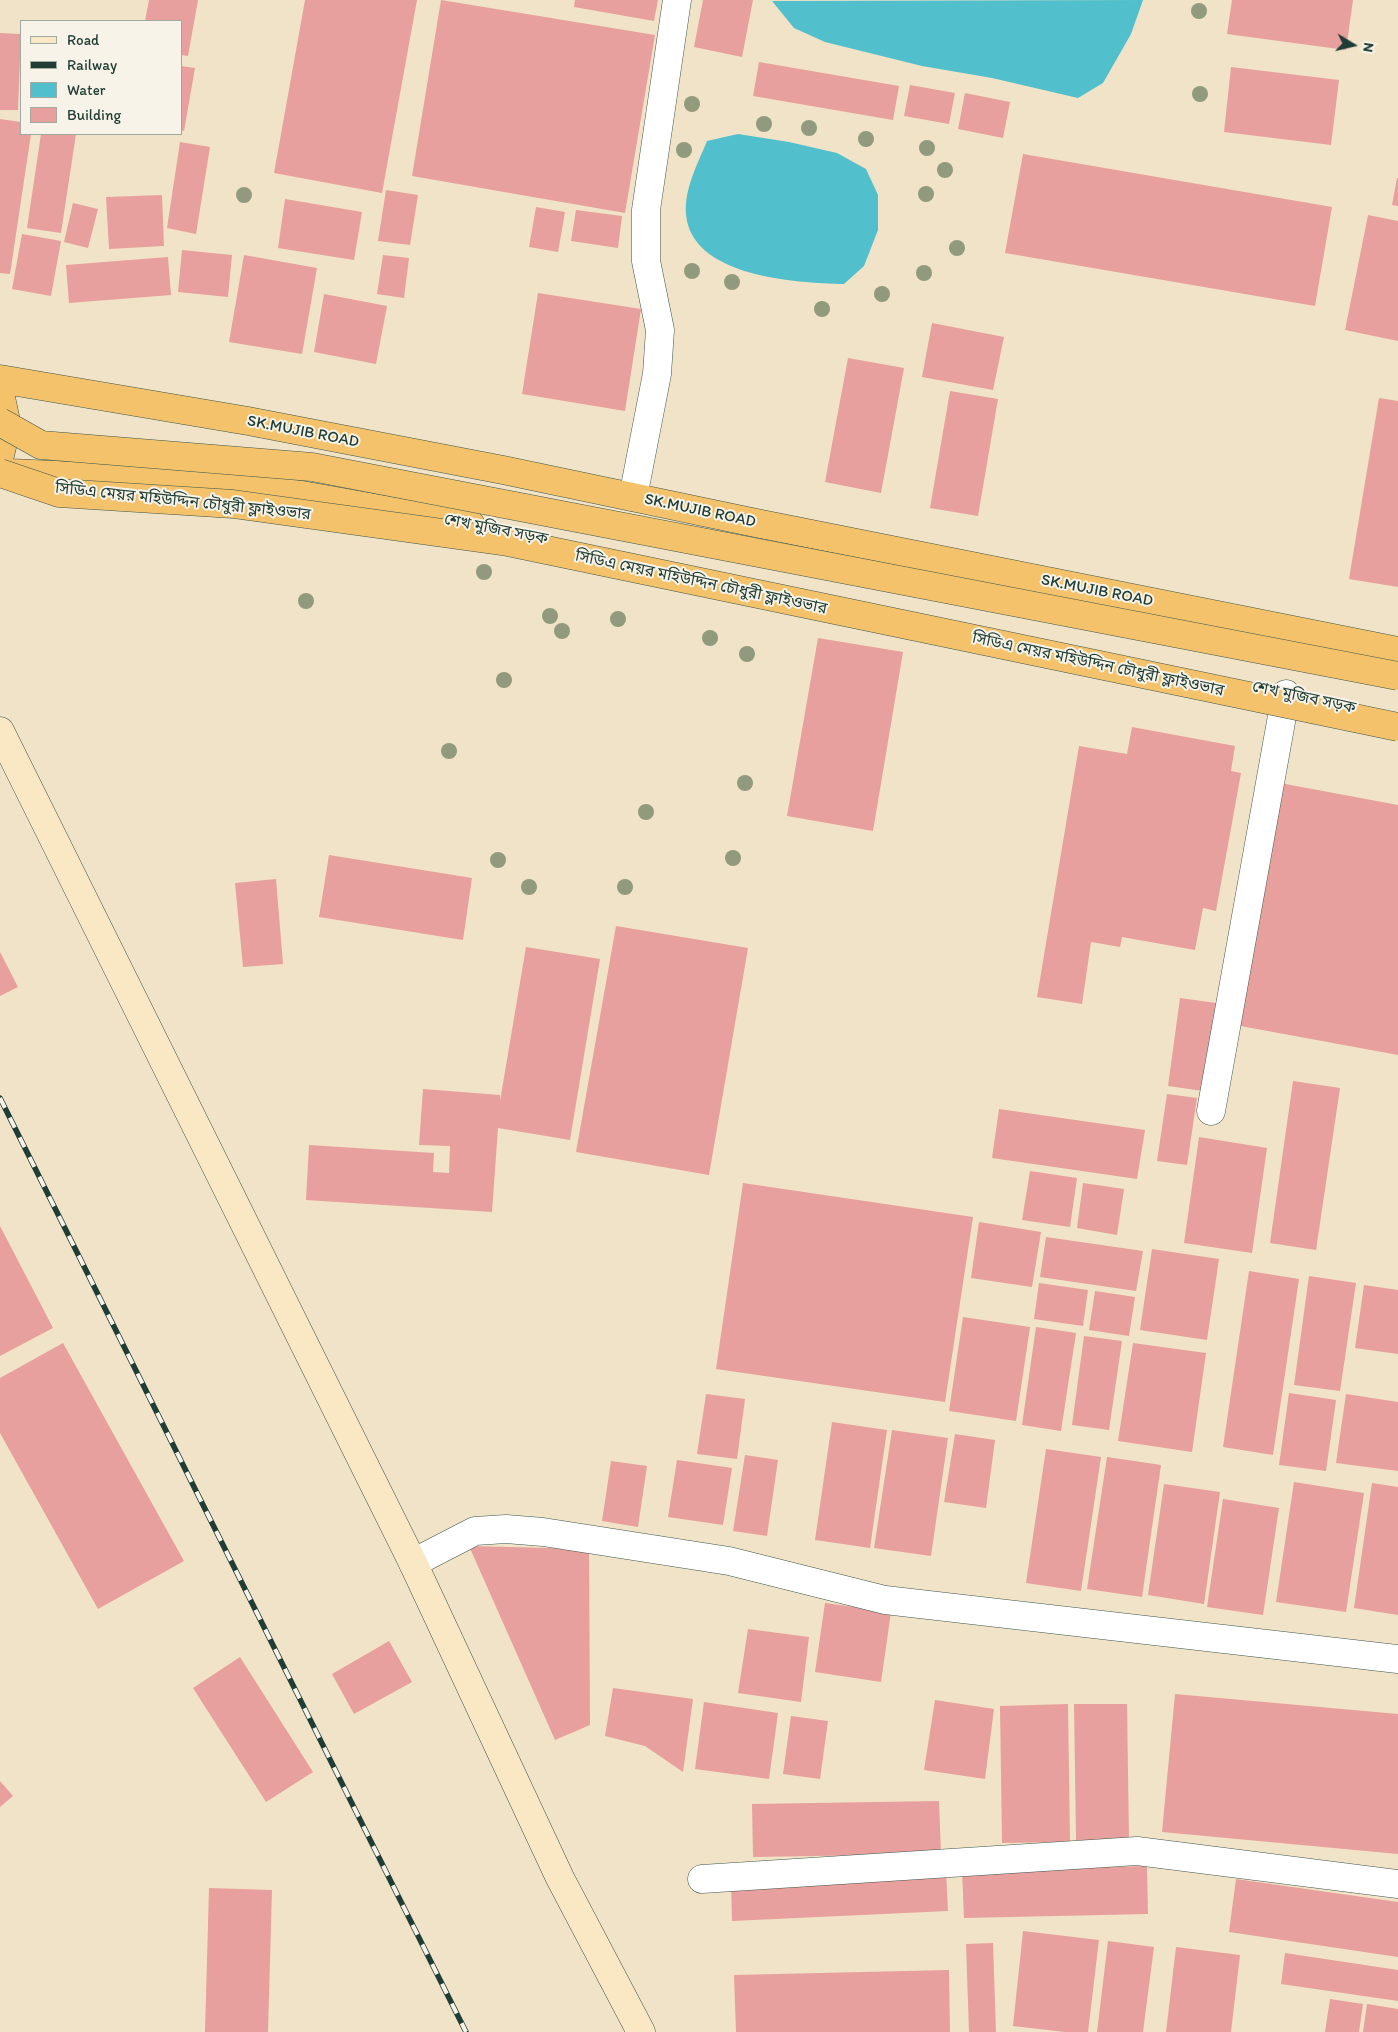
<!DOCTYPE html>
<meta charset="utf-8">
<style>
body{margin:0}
#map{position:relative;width:1398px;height:2032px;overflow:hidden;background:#f1e3c7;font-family:Itim,sans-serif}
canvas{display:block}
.legend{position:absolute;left:20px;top:20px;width:162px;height:115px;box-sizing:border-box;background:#f7f3e8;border:1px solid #a1aaa0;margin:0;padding:6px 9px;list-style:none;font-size:15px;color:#1f3d34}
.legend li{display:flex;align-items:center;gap:10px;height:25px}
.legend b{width:25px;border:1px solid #a1aaa0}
.north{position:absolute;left:1328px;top:20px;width:50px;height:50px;-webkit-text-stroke:4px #f7f3e8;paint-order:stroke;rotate:99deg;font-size:14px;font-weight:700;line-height:20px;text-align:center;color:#1f3d34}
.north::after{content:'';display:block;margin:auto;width:18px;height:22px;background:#1f3d34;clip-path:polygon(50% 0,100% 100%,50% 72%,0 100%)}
</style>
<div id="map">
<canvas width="1398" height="2032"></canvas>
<ul class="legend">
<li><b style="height:6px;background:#fae7c3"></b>Road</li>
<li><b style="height:6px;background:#1f3d34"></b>Railway</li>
<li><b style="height:14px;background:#52bfcc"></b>Water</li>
<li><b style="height:14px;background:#e7a09d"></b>Building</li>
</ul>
<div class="north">N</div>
</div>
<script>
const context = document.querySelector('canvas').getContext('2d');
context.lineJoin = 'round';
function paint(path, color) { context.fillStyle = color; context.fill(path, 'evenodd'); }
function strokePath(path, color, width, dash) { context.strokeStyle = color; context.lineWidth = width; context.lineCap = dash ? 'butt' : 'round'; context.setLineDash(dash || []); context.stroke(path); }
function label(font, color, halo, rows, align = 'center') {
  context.font = font + ' Itim,"Noto Sans Bengali",sans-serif'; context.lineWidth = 4; context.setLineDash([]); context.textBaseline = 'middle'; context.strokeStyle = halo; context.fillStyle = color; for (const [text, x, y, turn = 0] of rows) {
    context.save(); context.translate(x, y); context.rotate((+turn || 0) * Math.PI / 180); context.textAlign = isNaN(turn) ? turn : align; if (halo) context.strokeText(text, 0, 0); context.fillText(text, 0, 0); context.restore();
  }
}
paint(new Path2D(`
 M1143 0 1131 34 1103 83 1078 98 992 78 922 66 825 42 794 28 772 1Z
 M738 134 789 142 837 153 866 169 878 195V230L864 266 844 284C796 283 691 277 686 214 684 189 698 163 707 141Z`), '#52bfcc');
paint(new Path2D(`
 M149 0H198L188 56 181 55V21H145Z
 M305 0H417L382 193 274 173Z
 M441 0 655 35 625 213 412 176Z
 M575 0H658L654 21 574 7Z
 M703 0H753L742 57 694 47Z
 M1232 0H1353L1346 50 1227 34Z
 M0 33 21 34 18 110H0Z
 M759 62 899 86 893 120 753 96Z
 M181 66 195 68 184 131 181 130Z
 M1231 67 1339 80 1331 145 1224 132Z
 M910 85 955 93 949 124 904 116Z
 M965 93 1010 102 1003 138 958 129Z
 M0 119 21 122V134H31L10 274 0 273Z
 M41 134H76L61 233 27 228Z
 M180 142 210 147 196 234 167 228Z
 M1023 154 1332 207 1315 306 1005 253Z
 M1397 178H1398V206L1392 205Z
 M386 190 418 195 410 245 378 241Z
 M162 195 164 246 109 249 106 197Z
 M285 199 362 212 354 260 278 248Z
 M73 203 98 209 88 248 64 242Z
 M536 207 565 212 558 252 529 247Z
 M576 210 622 216 618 248 571 241Z
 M1368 215 1398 221V341L1345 330Z
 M22 234 61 241 51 296 12 289Z
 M182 250 232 255 228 297 178 292Z
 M244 255 317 268 302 354 229 342Z
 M383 255 409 258 404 298 377 294Z
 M168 257 171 295 69 303 66 265Z
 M538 293 641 309 625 411 522 394Z
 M324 294 387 306 376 364 314 352Z
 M932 323 1004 337 993 390 922 377Z
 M848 358 904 368 881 493 825 482Z
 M950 391 998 399 978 516 930 508Z
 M1379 398 1398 401V587L1349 579Z
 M818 638 903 652 873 831 787 816Z
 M1132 727 1235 746 1231 771 1241 773 1216 911 1203 908 1195 950 1122 937 1120 947 1091 942 1082 1004 1037 997 1079 746 1127 754Z
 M1280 783 1398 805V1055L1235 1025Z
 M329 855 472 878 463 940 319 917Z
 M276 879 283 964 243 967 235 883Z
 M616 926 748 948 709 1175 576 1152Z
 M526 947 600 959 570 1140 498 1128 492 1212 306 1200 309 1145 434 1153 433 1172 449 1173 450 1146 419 1145 423 1089 500 1095V1101Z
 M0 952 18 987 0 996Z
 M1180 998 1216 1003 1203 1091 1168 1086Z
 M1293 1081 1340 1088 1316 1250 1270 1243Z
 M1167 1094 1197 1098 1187 1165 1157 1161Z
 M999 1109 1145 1130 1137 1179 992 1158Z
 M1199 1137 1267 1148 1252 1253 1184 1243Z
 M1030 1171 1077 1178 1070 1227 1022 1220Z
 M743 1183 973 1217 945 1402 716 1369Z
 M1083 1183 1124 1189 1117 1235 1077 1228Z
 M979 1222 1041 1232 1032 1287 971 1278Z
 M0 1226 53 1328 0 1356Z
 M1046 1237 1143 1251 1136 1291 1040 1277Z
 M1152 1249 1219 1259 1207 1340 1140 1330Z
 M1249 1271 1299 1279 1273 1455 1223 1447Z
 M1309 1276 1356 1283 1340 1391 1294 1385Z
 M1039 1283 1088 1290 1083 1326 1034 1319Z
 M1364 1285 1398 1290V1354L1355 1348Z
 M1095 1291 1135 1297 1129 1336 1089 1330Z
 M963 1317 1030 1327 1016 1421 949 1411Z
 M1036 1327 1076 1333 1061 1431 1022 1425Z
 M1084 1336 1122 1341 1109 1430 1072 1425Z
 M63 1343 184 1561 98 1609 0 1433V1378Z
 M1133 1343 1206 1353 1192 1452 1118 1441Z
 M1289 1393 1336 1400 1326 1471 1279 1465Z
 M706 1394 745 1399 737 1459 697 1454Z
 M1346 1394 1398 1402V1471L1336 1463Z
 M832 1422 887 1430 870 1548 815 1540Z
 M892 1430 948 1438 931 1556 874 1548Z
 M955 1434 995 1440 986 1508 944 1502Z
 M1046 1449 1101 1457 1081 1591 1026 1583Z
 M745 1455 778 1460 767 1536 733 1531Z
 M1107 1457 1161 1465 1142 1597 1087 1589Z
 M677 1460 732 1468 723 1525 668 1517Z
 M611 1461 647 1466 638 1527 602 1521Z
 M1294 1482 1364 1493 1346 1612 1276 1602Z
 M1372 1483 1398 1487V1615L1354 1608Z
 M1164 1484 1220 1492 1204 1604 1148 1595Z
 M1223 1499 1279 1508 1263 1615 1207 1607Z
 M469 1546 589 1549 590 1725 555 1740Z
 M825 1603 891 1612 881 1682 815 1672Z
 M748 1629 809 1637 801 1702 738 1693Z
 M389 1641 412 1682 354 1714 332 1674Z
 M240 1657 313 1772 266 1802 193 1688Z
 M613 1688 693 1699 683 1772 645 1746 605 1736Z
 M1175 1694 1398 1714V1854L1162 1832Z
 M935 1700 994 1709 985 1779 924 1770Z
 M704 1702 778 1713 769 1779 695 1769Z
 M1068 1704 1070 1842 1002 1843 1000 1706Z
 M1074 1704H1127L1129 1840H1076Z
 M791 1716 828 1721 820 1779 783 1774Z
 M0 1781 13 1796 0 1807Z
 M939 1801 941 1854 753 1857 752 1804Z
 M1147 1866 1148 1914 964 1918 962 1870Z
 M946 1870 948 1911 732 1921 731 1881Z
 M1236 1879 1398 1902V1957L1229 1932Z
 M209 1888 272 1890 268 2032H205Z
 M1023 1931 1099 1940 1088 2032H1065L1013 2026Z
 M1108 1941 1154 1947 1143 2032H1097Z
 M993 1943 996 2032H969L966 1944Z
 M1176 1947 1240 1955 1231 2032H1166Z
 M1285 1953 1398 1970V2001L1281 1984Z
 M949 1970 950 2032H736L734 1975Z
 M1330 1999 1363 2004 1359 2032H1325Z
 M1367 2004 1398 2009V2032H1363Z`), '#e7a09d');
const street = new Path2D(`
 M633 497 657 374 660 330 646 261V210L677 0
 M1211 1111 1286 694
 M413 1563 475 1531 506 1529 543 1532 729 1561 885 1600 1398 1659
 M702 1879 1137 1851 1398 1884`);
const secondary = new Path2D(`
 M0 731 413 1563 560 1878 641 2032`);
const highway = new Path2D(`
 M0 379 248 421 503 470 756 523 1398 651
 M0 393 7 426 0 455
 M11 473 234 483 471 525`);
strokePath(street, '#3e564a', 29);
strokePath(secondary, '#3e564a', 29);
strokePath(highway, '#3e564a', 29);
strokePath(street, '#fff', 28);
strokePath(secondary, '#fae7c3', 28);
strokePath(highway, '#f3c26a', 28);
const rail = new Path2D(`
 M0 1098 466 2032`);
strokePath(rail, '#1f3d34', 5.5);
strokePath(rail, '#f7f3e8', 4, [11]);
const highwayBridge = new Path2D(`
 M0 422 41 445 312 467 1398 676
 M0 473 59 493 233 504 508 542 1398 727`);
strokePath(highwayBridge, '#3e564a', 29, []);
strokePath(highwayBridge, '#f3c26a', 28);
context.fillStyle = '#919a7d';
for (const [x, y] of [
 [1199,11],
 [1200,94],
 [692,104],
 [764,124],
 [809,128],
 [866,139],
 [927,148],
 [684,150],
 [945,170],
 [926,194],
 [244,195],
 [957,248],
 [692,271],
 [924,273],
 [732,282],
 [882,294],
 [822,309],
 [484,572],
 [306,601],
 [550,616],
 [618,619],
 [562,631],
 [710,638],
 [747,654],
 [504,680],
 [449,751],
 [745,783],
 [646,812],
 [733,858],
 [498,860],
 [529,887],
 [625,887]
]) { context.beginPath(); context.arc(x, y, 8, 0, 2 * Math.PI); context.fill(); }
label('16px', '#1f3d34', '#f7f3e8', [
 ["SK.MUJIB ROAD",303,432,11],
 ["সিডিএ মেয়র মহিউদ্দিন চৌধুরী ফ্লাইওভার",183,502,6],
 ["SK.MUJIB ROAD",700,511,12],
 ["শেখ মুজিব সড়ক",496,530,11],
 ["সিডিএ মেয়র মহিউদ্দিন চৌধুরী ফ্লাইওভার",701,583,12],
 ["SK.MUJIB ROAD",1097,591,11],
 ["সিডিএ মেয়র মহিউদ্দিন চৌধুরী ফ্লাইওভার",1098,665,12],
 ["শেখ মুজিব সড়ক",1304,698,12]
]);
</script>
